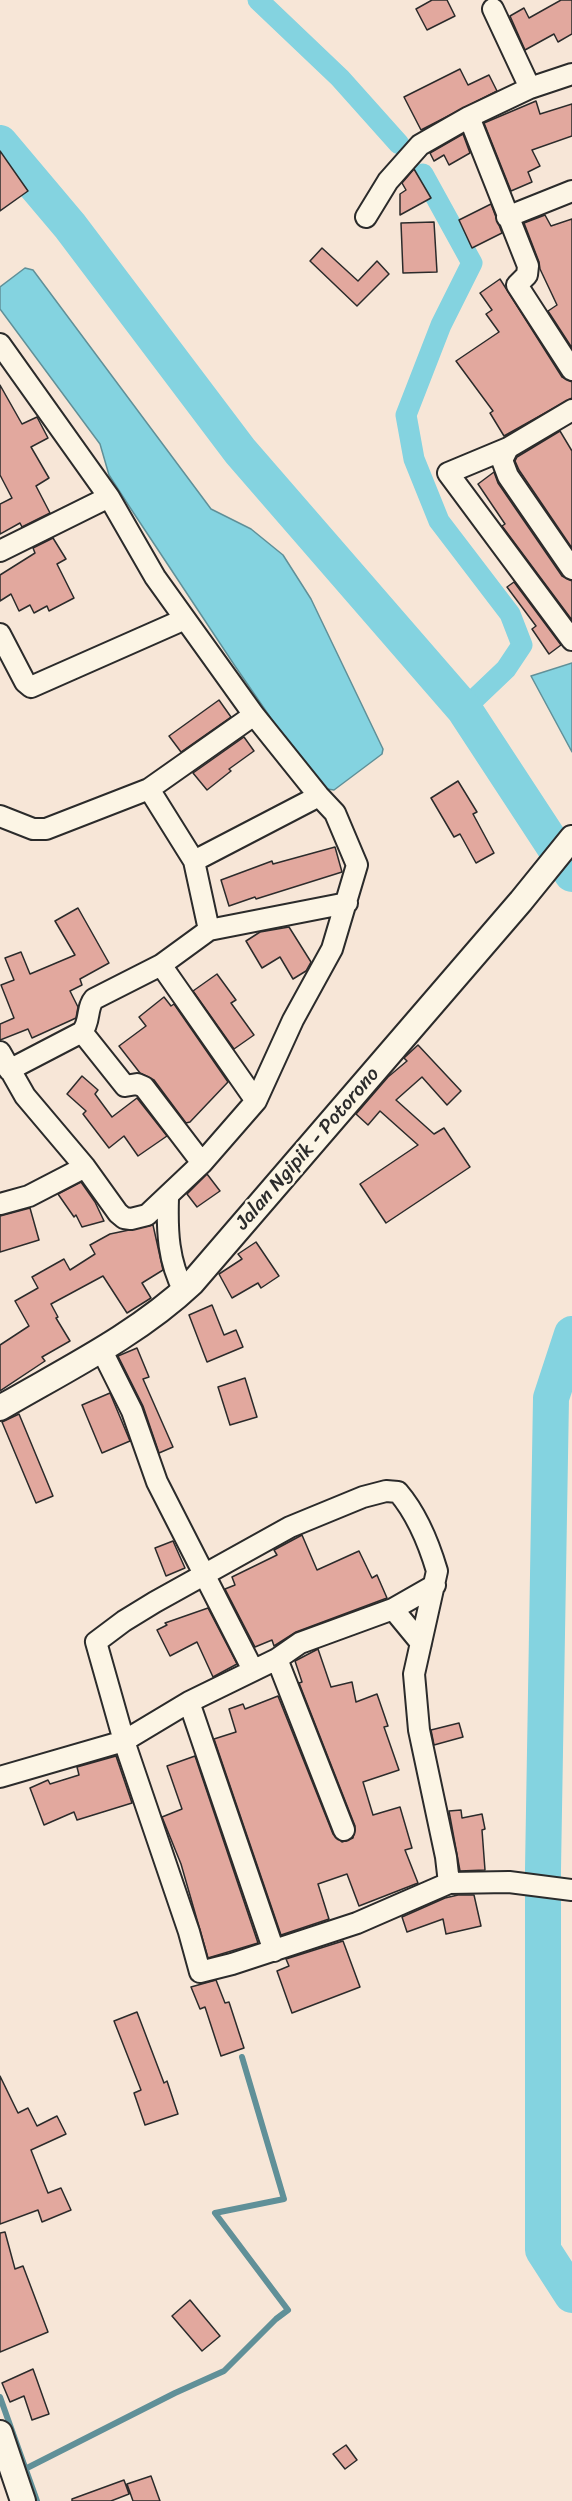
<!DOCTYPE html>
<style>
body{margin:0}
canvas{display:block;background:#f7e6d7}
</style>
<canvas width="572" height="2501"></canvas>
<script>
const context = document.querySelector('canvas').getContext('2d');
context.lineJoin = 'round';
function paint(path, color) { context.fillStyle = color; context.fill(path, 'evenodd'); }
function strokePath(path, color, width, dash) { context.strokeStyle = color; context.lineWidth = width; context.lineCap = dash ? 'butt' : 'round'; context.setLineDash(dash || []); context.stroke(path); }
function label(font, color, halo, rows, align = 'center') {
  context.font = font + ' Sriracha,sans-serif'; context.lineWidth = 5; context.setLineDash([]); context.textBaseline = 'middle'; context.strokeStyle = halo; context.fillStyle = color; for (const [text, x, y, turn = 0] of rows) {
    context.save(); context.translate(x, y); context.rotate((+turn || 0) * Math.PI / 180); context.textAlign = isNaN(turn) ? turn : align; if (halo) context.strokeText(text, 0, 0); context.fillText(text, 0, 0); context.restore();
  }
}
const water = new Path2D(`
 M25 268 33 270 211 509 251 529 283 555 311 599 383 749 382 754 334 790 327 789 321 784 288 743 235 666 129 506 109 475 100 444 0 309V287Z
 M572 663V752L531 676Z`);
paint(water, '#84d3e0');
strokePath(water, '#609098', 1.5);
strokePath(new Path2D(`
 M0 2397 37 2501
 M25 2469 175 2393 224 2371 276 2319 288 2310 215 2213 284 2199 242 2057`), '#609098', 6);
strokePath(new Path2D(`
 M258 0 340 78 399 144
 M423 174 472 263 441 325 406 415 414 459 439 521 510 614 522 645 506 669 464 709`), '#84d3e0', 21);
strokePath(new Path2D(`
 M0 143 70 226 240 451 464 709 572 874
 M572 1334 551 1398 543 1869V2250L572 2295`), '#84d3e0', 36);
const building = new Path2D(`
 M432 0H447L455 16 427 30 416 9Z
 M561 0H572V34L558 42 554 34 525 50 510 16 524 8 529 18Z
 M460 69 468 85 489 75 497 91 421 130 404 97Z
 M536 101 540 114 572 104V136L532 150 540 166 528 172 532 182 511 191 484 123Z
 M463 134 470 153 449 165 444 155 434 161 430 153Z
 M0 151 28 191 0 211Z
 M414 169 431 198 400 215V194L406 190 402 183Z
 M491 204 502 233 472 248 459 220Z
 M545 215 551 226 572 219V348L548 311 557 305 540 269 539 262 524 223Z
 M434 222 437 272 403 273 401 223Z
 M322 248 358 281 377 261 389 274 357 306 310 261Z
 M500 279 562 377 572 382V398L504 436 490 413 493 411 456 361 499 332 486 314 492 310 480 293Z
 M0 385 22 424 37 417 48 438 31 447 49 478 36 486 50 513 22 527 20 523 0 534V504L12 498 0 475Z
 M560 431 572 451V548L519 470 515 461 517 457Z
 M494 472 498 483 562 576 572 581V620L502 526 505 524 478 484Z
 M53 538 66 559 57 564 74 598 49 611 47 606 34 613 30 605 19 611 11 594 0 601V575L35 553 33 548Z
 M514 582 561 645 549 654 532 629 536 626 507 587Z
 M219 700 231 717 181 752 169 736Z
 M244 737 254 751 229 769 231 771 207 790 193 773Z
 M458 781 477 812 473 814 494 853 476 863 460 834 454 837 431 798Z
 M335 847 342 872 256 899 255 897 229 906 221 880 272 861 273 864Z
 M78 908 109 963 80 979 82 985 70 991 78 1007 76 1018 32 1038 28 1029 0 1040V1024L14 1018 1 985 14 980 5 958 21 952 30 974 75 955 55 921Z
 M289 927 311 962 306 971 293 979 280 957 262 968 246 941 260 932Z
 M217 974 236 1000 231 1003 254 1035 234 1049 193 991Z
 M164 997 171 1006 174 1004 228 1082 190 1122 186 1123 154 1080 140 1073 119 1046 146 1026 139 1017Z
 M418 1045 461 1091 447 1105 422 1077 396 1100 434 1134 444 1128 470 1167 386 1223 360 1184 418 1145 380 1111 368 1125 356 1114 388 1077 407 1061 404 1058Z
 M82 1076 98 1090 95 1094 112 1117 137 1098 167 1136 138 1156 124 1136 109 1148 83 1114 86 1111 67 1094Z
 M207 1174 220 1191 197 1207 187 1194Z
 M81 1182 95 1202 104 1221 82 1227 76 1215 74 1217 58 1194Z
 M30 1208 39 1240 0 1252V1216Z
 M153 1225 163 1270 142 1283 151 1298 127 1313 103 1276 51 1304 58 1317 56 1318 70 1341 42 1357 45 1361 0 1391V1345L29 1326 15 1301 38 1288 32 1277 64 1259 70 1270 95 1254 90 1245 110 1234Z
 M256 1242 279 1276 261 1288 258 1283 232 1298 219 1274 242 1259 238 1254Z
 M212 1305 224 1335 236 1330 243 1347 207 1362 189 1315Z
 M137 1348 149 1377 143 1379 173 1447 159 1453 143 1406 118 1356Z
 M245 1378 257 1417 230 1425 218 1387Z
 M110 1393 130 1441 102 1453 82 1405Z
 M19 1414 53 1496 36 1503 2 1422Z
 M302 1535 317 1570 359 1551 372 1578 377 1575 387 1598 296 1632 274 1646 272 1640 255 1647 225 1589 235 1585 232 1577 277 1555 274 1550Z
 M173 1541 185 1568 166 1576 155 1548Z
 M208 1608 237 1664 213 1677 197 1642 170 1656 157 1630 167 1625 165 1623Z
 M318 1649 331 1687 352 1682 356 1702 377 1694 388 1726 384 1727 399 1770 363 1782 373 1815 400 1807 412 1848 405 1850 418 1883 359 1906 347 1874 318 1884 329 1919 281 1935 214 1739 236 1732 229 1709 243 1704 245 1709 278 1696 333 1834 342 1842 353 1838 355 1826 299 1683 302 1682 295 1661Z
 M459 1723 463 1737 434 1745 431 1730Z
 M116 1756 132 1803 77 1820 74 1812 44 1825 30 1788 48 1780 50 1784 79 1775 77 1767Z
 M195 1756 258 1943 208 1958 181 1864 162 1817 182 1809 167 1766Z
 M461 1810 462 1818 482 1814 485 1829 482 1830 485 1870 460 1871 449 1811Z
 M458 1895H474L481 1926 446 1934 443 1919 407 1932 402 1917 445 1898Z
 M343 1941 360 1987 292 2013 277 1971 289 1966 286 1959Z
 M216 1980 225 2003 229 2002 244 2048 221 2056 205 2007 200 2009 191 1987Z
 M137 2012 164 2083 167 2081 178 2114 145 2125 134 2093 141 2090 114 2021Z
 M0 2076 18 2113 28 2108 37 2126 57 2116 66 2134 31 2150 48 2193 61 2188 71 2210 42 2222 38 2210 0 2224Z
 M5 2232 15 2269 23 2266 48 2332 0 2352V2233Z
 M190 2300 220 2336 202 2351 172 2316Z
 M33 2369 49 2414 32 2420 24 2396 10 2402 2 2383Z
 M346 2445 357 2460 345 2469 333 2454Z
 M151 2476 160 2501H133L127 2484Z
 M124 2480 129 2494 111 2501H72V2499Z`);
paint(building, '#e2a89e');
strokePath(building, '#2b2b2b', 1.5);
const minor = new Path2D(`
 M493 9 530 88
 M572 74 530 88 469 117 528 266 527 275 517 285 572 370
 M366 217 388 181 420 145 469 117
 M507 217 572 191
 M0 344 109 497 155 577 254 715 319 796 335 813 357 865 332 949 293 1020 256 1101 202 1163 147 1215 131 1219 124 1218 118 1213 85 1167 25 1096 0 1052
 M572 410 508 448 502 460 508 476 572 569
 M508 448 448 473 572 640
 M0 551 109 497
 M0 634 25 682 31 687 185 619
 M149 789 194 861 209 930
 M0 816 33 829H46L149 789 254 715
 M194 861 319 796
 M161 965 256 1101
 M82 1032 125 1086 137 1084 144 1087 202 1163
 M9 1070 82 1032C91 1021 86 1008 94 999L161 965 209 930 347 903
 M168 1198C167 1231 168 1261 184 1291
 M0 1204 29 1196 85 1167
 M101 1349 132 1411 157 1482 253 1670
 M393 1609 421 1643
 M277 1659 344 1830
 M189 1702 274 1951
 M0 1777 124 1741 189 1702 277 1659 300 1643 393 1609 435 1585
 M449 1883 446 1857 419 1730 414 1674 437 1571C429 1544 416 1513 398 1492L386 1491 363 1497 290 1527 155 1602 124 1621 96 1642 124 1741 189 1932 200 1972 232 1964 357 1923 449 1883 509 1882 572 1890`);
const tertiary = new Path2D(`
 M0 1408C65 1370 137 1335 192 1283L521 901 572 838
 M0 2433 23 2501`);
strokePath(minor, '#2b2b2b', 24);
strokePath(tertiary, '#2b2b2b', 28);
strokePath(minor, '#fcf5e5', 20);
strokePath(tertiary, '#fcf5e5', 24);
label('20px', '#2b2b2b', '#fcf5e5', [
 ["Jalan Ngipik - Potorono",308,1149,-49]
]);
</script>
